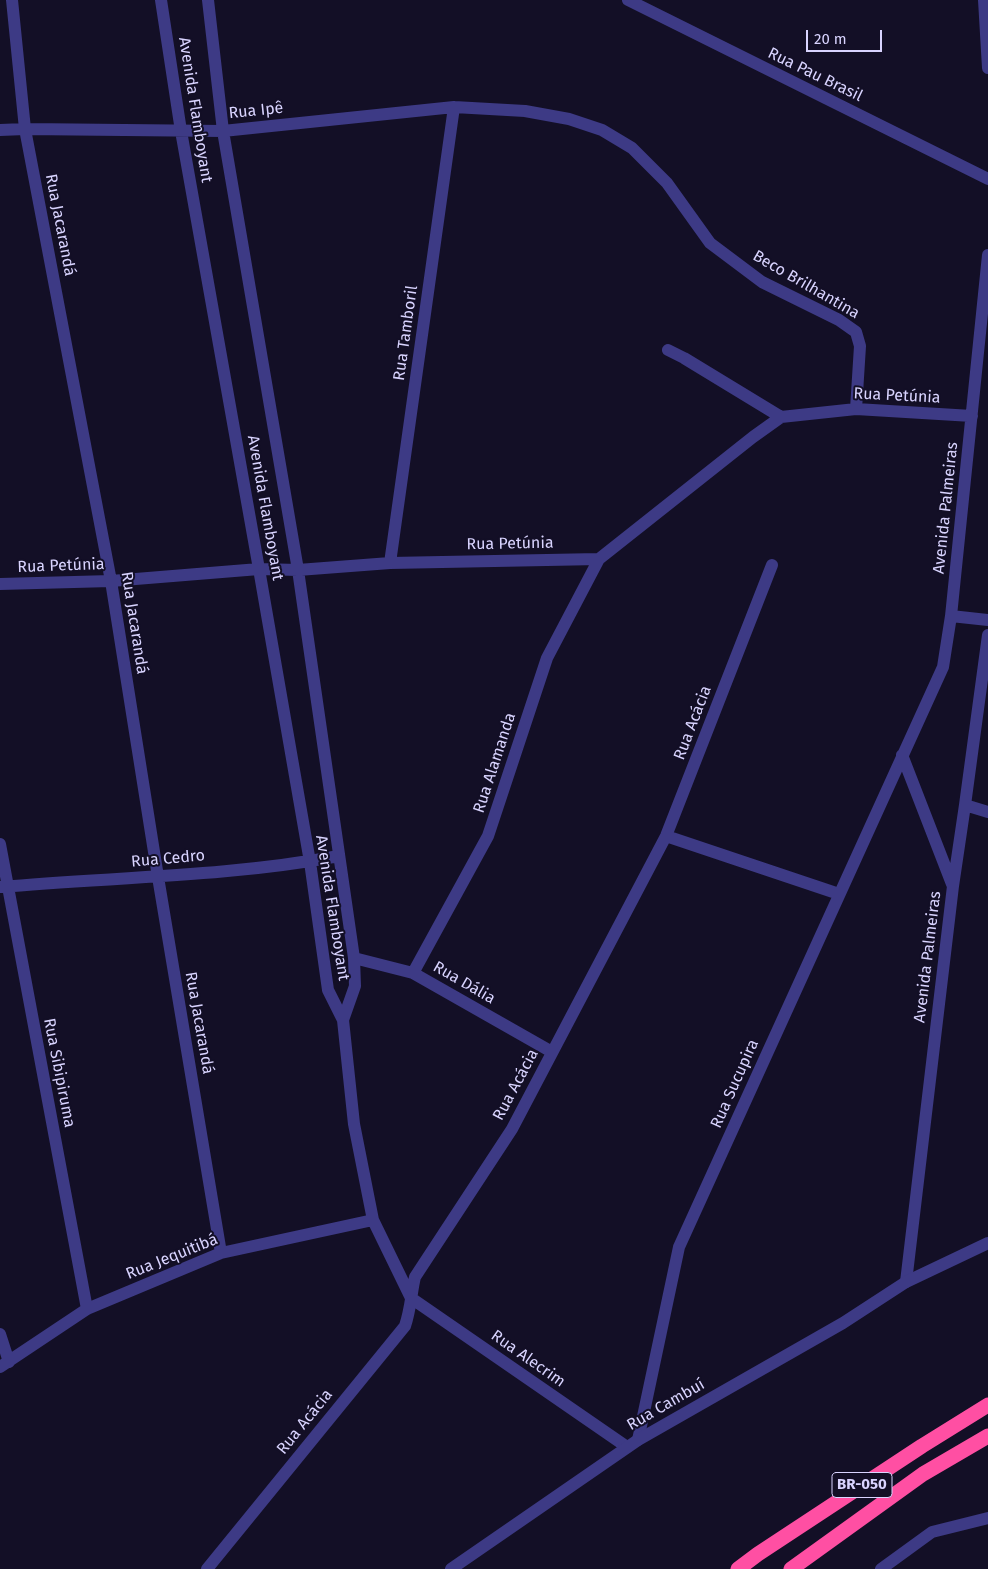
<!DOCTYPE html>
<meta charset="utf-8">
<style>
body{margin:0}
#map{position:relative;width:988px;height:1569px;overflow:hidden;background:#130f26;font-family:"Fira Sans",sans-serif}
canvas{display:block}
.scale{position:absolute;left:806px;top:30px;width:76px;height:22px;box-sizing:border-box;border:2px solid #d9d4ff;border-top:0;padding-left:6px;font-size:15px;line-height:18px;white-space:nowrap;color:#d9d4ff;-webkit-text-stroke:4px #130f26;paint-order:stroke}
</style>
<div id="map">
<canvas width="988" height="1569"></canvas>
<div class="scale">20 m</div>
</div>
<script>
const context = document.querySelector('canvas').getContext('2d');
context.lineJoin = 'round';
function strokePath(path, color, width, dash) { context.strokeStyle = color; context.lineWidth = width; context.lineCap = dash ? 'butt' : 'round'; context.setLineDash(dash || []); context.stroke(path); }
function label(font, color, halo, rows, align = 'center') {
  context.font = font + ' "Fira Sans",sans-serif'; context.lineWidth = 4; context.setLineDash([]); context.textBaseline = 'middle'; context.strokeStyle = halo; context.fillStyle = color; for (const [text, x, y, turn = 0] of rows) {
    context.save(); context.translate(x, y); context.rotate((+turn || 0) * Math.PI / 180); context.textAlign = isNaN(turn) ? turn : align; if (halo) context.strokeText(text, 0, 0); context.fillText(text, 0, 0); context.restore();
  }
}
strokePath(new Path2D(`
 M12 0 25 129 111 581 158 877 221 1253
 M161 0 181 131 259 569 310 862 328 990 343 1020 354 1124 373 1220 411 1298 627 1447
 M208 0 223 131 298 570 354 958 355 986 343 1020
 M628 0 988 179
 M984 0 988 68
 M0 130 25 129 223 131 454 107 525 111 569 119 602 130 632 148 667 183 710 243 762 282 839 320 856 332 860 346 856 409
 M668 350 684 358 781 417
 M390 563 454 107
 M0 584 111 581 259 569 298 570 390 563 599 559 753 437 781 417 856 409 972 416
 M951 616 988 620
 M902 755 952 884
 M965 805 988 812
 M666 836 839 894
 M0 844 87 1309
 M0 887C113 877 227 877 339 856
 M354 958 413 973 552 1052
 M413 973 488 836 547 658 599 559
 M906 1282 953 886 965 805 988 635
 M0 1334 9 1362
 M0 1367 87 1309 221 1253 373 1220
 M638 1440 679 1247 943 667 951 616 988 255
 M207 1569 405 1326C411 1308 411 1294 415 1277L512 1129 666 836 772 565
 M881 1569 932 1532 988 1518`), '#3d3a85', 12);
strokePath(new Path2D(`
 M451 1569 638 1440 843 1323 906 1282 988 1243`), '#3d3a85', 12);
strokePath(new Path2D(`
 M738 1569 758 1554 922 1446 988 1405
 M791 1569 923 1474 988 1436`), '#ff4fa3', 15);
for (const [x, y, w] of [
 [862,1485,60]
]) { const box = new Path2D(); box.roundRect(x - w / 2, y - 12.5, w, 25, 4); context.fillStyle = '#130f26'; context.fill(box); strokePath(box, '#d9d4ff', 1); }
label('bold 15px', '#d9d4ff', null, [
 ["BR-050",862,1485]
]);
label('16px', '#d9d4ff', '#130f26', [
 ["Rua Pau Brasil",815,75,26],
 ["Avenida Flamboyant",195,110,81],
 ["Rua Ipê",256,111,-6],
 ["Rua Jacarandá",60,225,79],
 ["Beco Brilhantina",806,285,30],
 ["Rua Tamboril",406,333,-82],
 ["Rua Petúnia",897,396,3],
 ["Avenida Flamboyant",265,508,80],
 ["Avenida Palmeiras",946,508,-84],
 ["Rua Petúnia",510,544,-1],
 ["Rua Petúnia",61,566,-2],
 ["Rua Jacarandá",134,623,81],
 ["Rua Acácia",693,723,-69],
 ["Rua Alamanda",495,763,-72],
 ["Rua Cedro",168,859,-5],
 ["Avenida Flamboyant",332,908,81],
 ["Avenida Palmeiras",928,957,-83],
 ["Rua Dália",464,983,30],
 ["Rua Jacarandá",199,1023,80],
 ["Rua Sibipiruma",59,1073,79],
 ["Rua Sucupira",735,1084,-66],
 ["Rua Acácia",516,1085,-62],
 ["Rua Jequitibá",172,1257,-22],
 ["Rua Alecrim",528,1359,35],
 ["Rua Cambuí",666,1405,-30],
 ["Rua Acácia",305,1422,-51]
]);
</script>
